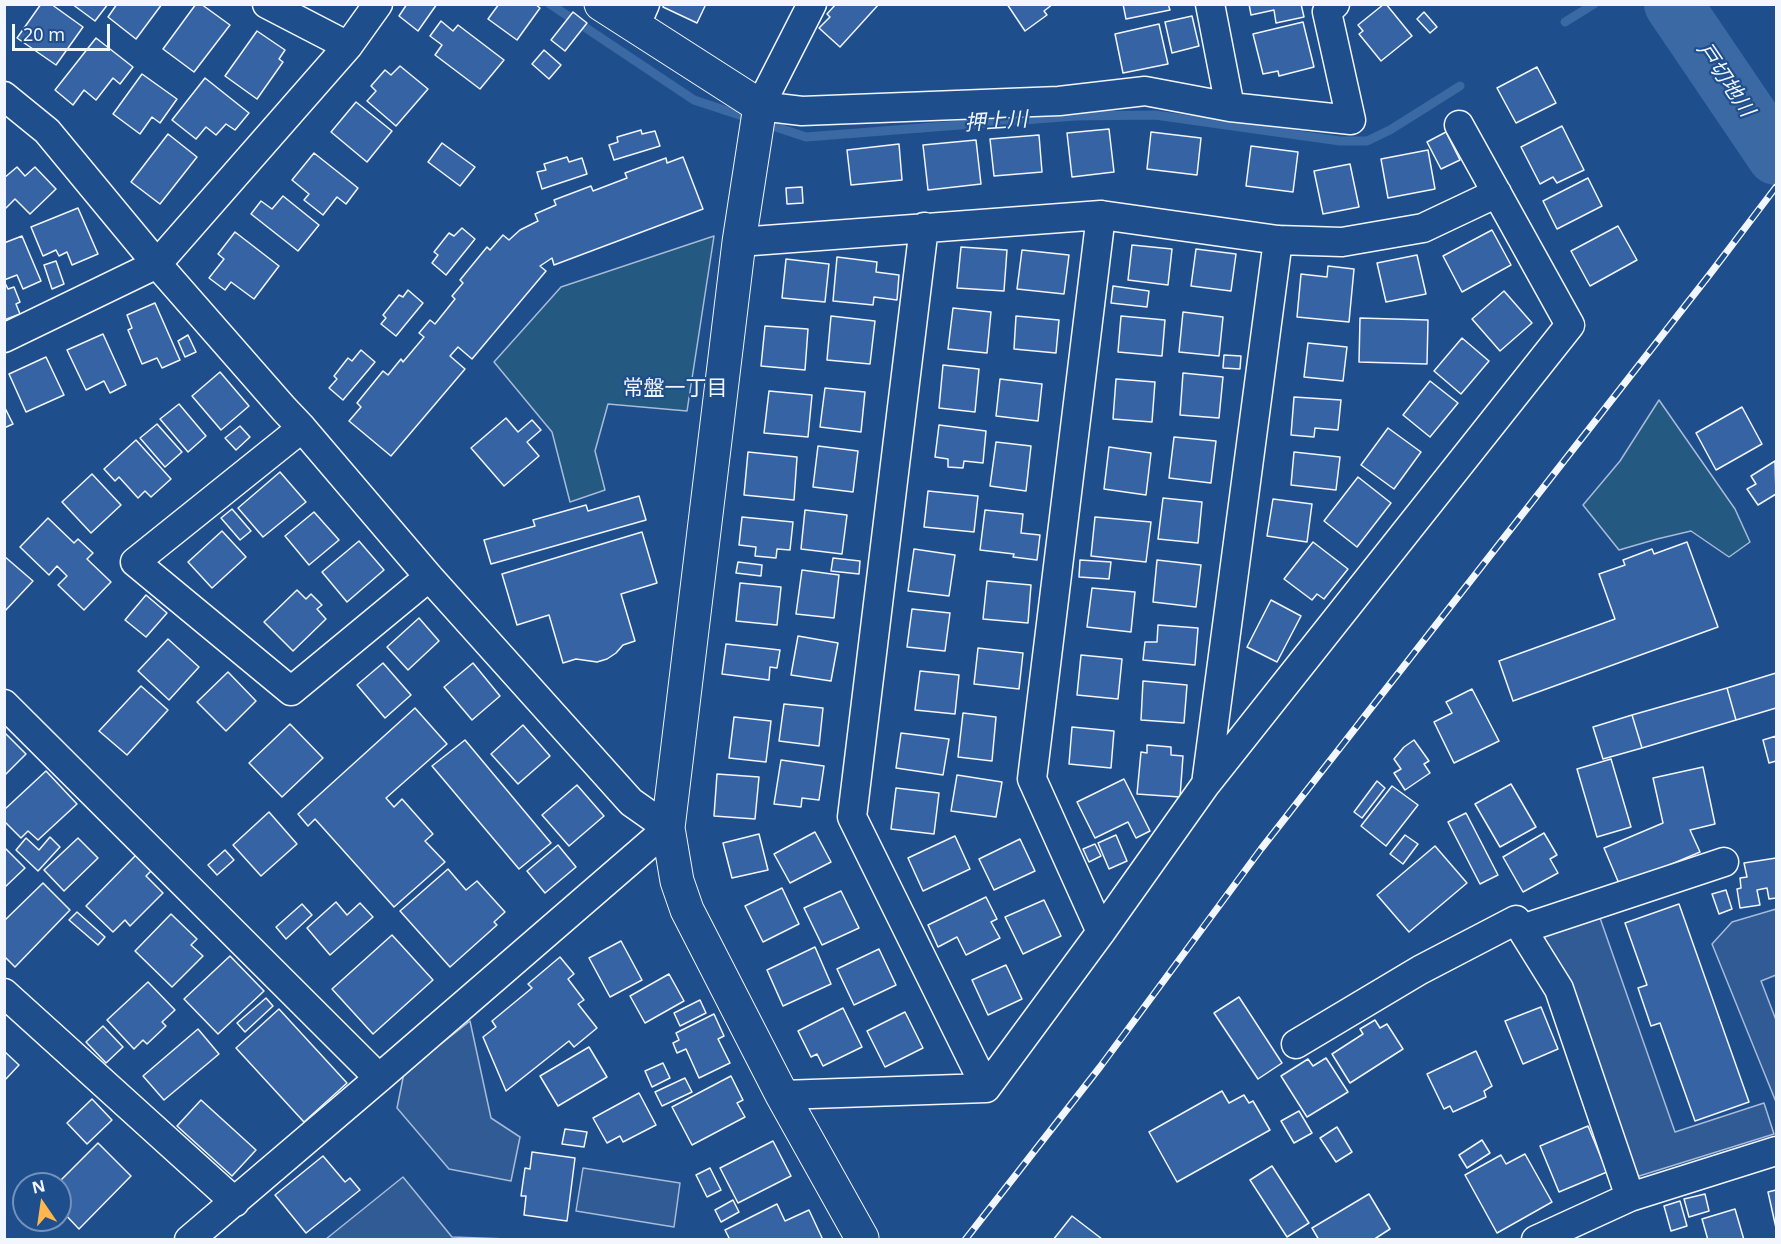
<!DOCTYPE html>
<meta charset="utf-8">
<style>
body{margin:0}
#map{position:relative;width:1781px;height:1244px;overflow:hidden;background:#1f4e8c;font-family:"Noto Sans",sans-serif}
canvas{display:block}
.frame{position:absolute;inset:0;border:6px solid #f2f6ff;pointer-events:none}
.north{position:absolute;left:12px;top:1172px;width:60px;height:60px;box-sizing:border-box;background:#1f4e8c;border:2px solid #7391ba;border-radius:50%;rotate:347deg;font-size:16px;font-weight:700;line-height:24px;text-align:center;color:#f2f6ff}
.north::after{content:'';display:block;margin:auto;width:21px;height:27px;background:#ffb74d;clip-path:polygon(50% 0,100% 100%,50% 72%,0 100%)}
.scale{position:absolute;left:12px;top:24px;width:98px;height:27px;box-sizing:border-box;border:3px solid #f2f6ff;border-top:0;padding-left:8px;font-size:18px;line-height:21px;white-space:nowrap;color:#f2f6ff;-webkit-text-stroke:4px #1f4e8c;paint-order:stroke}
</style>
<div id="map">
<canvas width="1781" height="1244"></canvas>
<div class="frame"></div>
<div class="north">N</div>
<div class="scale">20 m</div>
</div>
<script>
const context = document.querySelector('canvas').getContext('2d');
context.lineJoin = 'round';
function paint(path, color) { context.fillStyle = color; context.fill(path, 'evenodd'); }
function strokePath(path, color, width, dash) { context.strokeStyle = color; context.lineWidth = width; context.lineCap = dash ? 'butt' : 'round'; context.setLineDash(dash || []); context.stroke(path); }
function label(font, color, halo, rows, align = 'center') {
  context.font = font + ' "Noto Sans","Noto Sans JP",sans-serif'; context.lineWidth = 4.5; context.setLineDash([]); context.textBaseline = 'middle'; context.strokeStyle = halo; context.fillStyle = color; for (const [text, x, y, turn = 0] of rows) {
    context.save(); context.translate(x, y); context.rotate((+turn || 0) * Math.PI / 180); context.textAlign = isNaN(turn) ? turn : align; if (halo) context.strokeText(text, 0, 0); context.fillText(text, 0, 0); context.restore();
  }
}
const green = new Path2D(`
 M714 236 687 411 608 404 595 451 605 490 570 502 552 432 494 362 561 287Z
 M1659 400 1735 509 1750 542 1729 557 1691 531 1657 539 1619 550 1583 505 1620 461Z`);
paint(green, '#245a82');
strokePath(green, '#a8bbd7', 1.5);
const parking = new Path2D(`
 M1776 909V975L1761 981 1776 1020V1102L1712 944 1732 922Z
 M1600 918 1675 1132 1764 1103 1774 1134 1636 1177 1540 936Z
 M470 1021 491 1118 520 1137 511 1181 449 1169 397 1108 404 1073Z
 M583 1168 680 1183 674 1227 576 1211Z
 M403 1177 452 1237 508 1239H326Z`);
paint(parking, '#305b95');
strokePath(parking, '#a8bbd7', 1.5);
strokePath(new Path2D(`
 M550 4 694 100 806 137 1075 116 1155 115 1340 141H1367L1390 130 1460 86
 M1565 22 1594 4`), '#3b69a3', 9);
strokePath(new Path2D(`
 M1673 4 1776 156`), '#3b69a3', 58);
const building = new Path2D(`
 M41 4H51L83 27 56 65 17 38Z
 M72 4H108L95 21Z
 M117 4H162L136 39 108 17Z
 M196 4H201L230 25 194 72 163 49Z
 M407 4H437L418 31 399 16Z
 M499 4H535L540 8 517 40 488 19Z
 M664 4H706L697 23 663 7Z
 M836 4H879L840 47 819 28 830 17 827 14Z
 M1007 4H1053L1044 11 1047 15 1025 31Z
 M1123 4H1168L1170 10 1126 19Z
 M1249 4H1301L1304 17 1276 23 1274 10 1251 15Z
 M1384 4H1386L1412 36 1381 61 1359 34 1363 31 1358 25Z
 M573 12 587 23 565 51 551 40Z
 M1424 12 1437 27 1430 33 1417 19Z
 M1192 16 1199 46 1172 53 1165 22Z
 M441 21 453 31 458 25 504 60 480 89 435 55 442 45 430 36Z
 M1303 22 1314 67 1279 76 1278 71 1263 74 1253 34Z
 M1159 24 1168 64 1123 73 1115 34Z
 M257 31 285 50 279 59 283 62 257 99 225 76Z
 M96 38 133 67 120 84 113 78 96 100 84 90 73 105 55 90Z
 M544 50 561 65 549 79 532 64Z
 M400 66 428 89 396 126 367 101 376 91 371 86 385 70 391 75Z
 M1537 67 1556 103 1516 123 1497 88Z
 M142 74 177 99 160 123 152 117 140 134 113 114Z
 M205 78 249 113 235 130 226 124 216 135 206 127 196 139 172 120Z
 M356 102 392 131 367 162 331 132Z
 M1562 126 1584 170 1557 183 1553 177 1540 184 1521 147Z
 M1109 129 1114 172 1072 177 1067 133Z
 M641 130 642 134 655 131 660 146 614 160 609 145 618 142 617 137Z
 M1151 132 1201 138 1197 175 1147 169Z
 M1446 132 1460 160 1441 169 1427 142Z
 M168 134 197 157 160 204 131 182Z
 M1039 135 1042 172 994 176 990 139Z
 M976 140 981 184 928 190 923 145Z
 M442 143 475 167 460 186 428 162Z
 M899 144 902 180 851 185 847 150Z
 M1251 146 1298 152 1293 192 1246 186Z
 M1428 150 1435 189 1388 198 1381 159Z
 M314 153 358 188 346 204 337 197 323 215 304 200 309 194 292 180Z
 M567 157 569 162 582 158 587 174 542 189 537 172 546 170 544 164Z
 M683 157 703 209 554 265 552 258 540 266 546 271 472 359 458 347 450 356 465 369 391 456 349 421 361 407 357 403 383 371 388 375 401 359 403 362 424 337 419 333 430 320 435 324 455 299 452 296 463 283 460 280 487 247 490 250 503 235 509 240 520 230 538 221 535 214 556 205 554 200 591 186 593 191 627 178 625 173 666 158 667 163Z
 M1350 164 1359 207 1323 214 1314 171Z
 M17 167 25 176 35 167 56 189 30 214 15 199 4 210V178Z
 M1588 178 1602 206 1557 229 1543 201Z
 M802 187 803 203 787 204 786 188Z
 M283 196 319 225 298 251 251 214 261 201 272 209Z
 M78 208 98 254 72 265 67 252 59 256 56 250 43 256 31 227Z
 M1618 226 1637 260 1590 286 1571 251Z
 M462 228 475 239 446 275 432 263 438 255 434 252 449 233 454 236Z
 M1492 230 1511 265 1462 292 1443 256Z
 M235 232 279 266 254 299 231 282 225 290 209 278 224 259 218 254Z
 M22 236 41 281 23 289 17 275 4 280V243Z
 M1132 245 1172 249 1168 285 1128 280Z
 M961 247 1007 250 1004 291 957 288Z
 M1196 249 1236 254 1231 291 1191 286Z
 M1022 250 1069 255 1064 294 1017 289Z
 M1417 255 1426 294 1386 302 1377 263Z
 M837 257 877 262 876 272 899 275 897 300 874 297 873 305 833 301Z
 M786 259 829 264 825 302 782 298Z
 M56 261 64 284 52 289 44 265Z
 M1328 266 1354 269 1349 322 1297 317 1301 274 1327 277Z
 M4 281 8 289 14 287 20 302 16 304 20 314 4 320Z
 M1113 286 1149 291 1147 307 1111 303Z
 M408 290 423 303 396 336 381 324 386 318 383 315 399 295 403 297Z
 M1504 291 1532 323 1500 351 1472 319Z
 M155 303 180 360 162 368 157 358 142 364 128 330 132 328 127 315Z
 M953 308 991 312 987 353 948 349Z
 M1183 312 1223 317 1219 356 1179 352Z
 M831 316 875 321 870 364 827 360Z
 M1016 316 1059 320 1056 353 1014 349Z
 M1121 316 1165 320 1162 356 1118 352Z
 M1360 318 1428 320 1427 364 1359 362Z
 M765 326 808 329 805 370 761 366Z
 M103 334 126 385 110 393 104 381 86 390 67 350Z
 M188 335 196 352 185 357 178 341Z
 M1462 338 1489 361 1461 394 1434 371Z
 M1308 343 1347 347 1343 381 1304 377Z
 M361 350 375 362 343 400 329 388 337 379 334 376 348 358 352 361Z
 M1224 355 1241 356 1240 369 1223 368Z
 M46 357 64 395 26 412 9 374Z
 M943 365 979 369 975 412 939 408Z
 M220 372 249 406 221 430 192 396Z
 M1183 373 1223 377 1219 418 1180 415Z
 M1000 379 1042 384 1038 421 996 416Z
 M1116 379 1155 382 1152 422 1113 419Z
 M1430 381 1458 403 1430 437 1403 415Z
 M825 388 865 392 861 432 820 427Z
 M769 391 812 395 808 437 764 433Z
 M1294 397 1341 400 1338 430 1315 428 1314 437 1291 435Z
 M179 404 206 436 188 452 160 419Z
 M4 406 13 424 4 428Z
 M1742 407 1762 444 1716 470 1696 433Z
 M506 418 518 432 532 420 541 430 527 442 539 456 504 486 471 448Z
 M157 424 182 452 165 467 140 438Z
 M939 425 986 431 983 463 964 461 963 468 948 467V459L935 457Z
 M240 426 250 437 236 450 225 438Z
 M1388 428 1421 452 1394 489 1361 465Z
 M1174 437 1216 441 1211 483 1169 478Z
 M136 440 171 479 151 497 145 491 138 498 119 477 115 481 104 469Z
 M996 442 1031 446 1026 491 990 486Z
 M818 446 858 451 853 492 813 487Z
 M1109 447 1151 453 1146 495 1104 489Z
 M748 452 797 457 794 500 744 495Z
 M1294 452 1340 457 1336 490 1291 485Z
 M1775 461 1776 494 1758 505 1747 489 1756 484 1751 476Z
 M280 472 306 502 263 537 238 508Z
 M92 474 121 505 91 533 62 502Z
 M1358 477 1391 503 1357 547 1324 521Z
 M928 491 978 496 974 532 924 527Z
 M639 496 646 520 491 564 484 540 535 526 533 520 586 505 588 511Z
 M1163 498 1202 502 1198 543 1158 539Z
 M1273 499 1312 504 1307 542 1267 536Z
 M232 509 251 531 240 540 221 518Z
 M805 510 847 515 842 554 801 549Z
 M985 510 1023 514 1021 533 1040 535 1037 560 1013 557 1014 554 980 550Z
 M314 512 339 540 309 565 285 536Z
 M742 517 793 522 790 550 777 549 776 558 755 556 756 547 739 545Z
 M1095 517 1151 522 1146 562 1091 556Z
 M48 518 74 543 78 539 93 553 87 559 111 582 84 610 58 585 67 576 57 566 49 575 20 547Z
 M222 531 246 557 212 588 188 562Z
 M642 532 657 583 621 594 635 641 623 645 616 653 607 659 597 662 576 659 563 663 549 615 517 625 502 574Z
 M359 541 384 570 347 602 322 572Z
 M1313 542 1348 569 1324 599 1317 594 1312 600 1284 579Z
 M1687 542 1718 627 1513 701 1499 661 1615 619 1599 574 1625 565 1623 560 1652 549 1654 554Z
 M914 549 955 555 949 596 908 591Z
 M4 556 33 581 4 612Z
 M833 558 860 561 859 574 831 571Z
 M1080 560 1111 562 1109 579 1079 577Z
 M1157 560 1201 565 1196 607 1153 602Z
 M738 562 762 565 761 576 736 573Z
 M802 570 839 575 834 618 796 614Z
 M987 581 1031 585 1028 623 983 619Z
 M740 583 781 587 777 625 736 621Z
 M1092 588 1135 592 1131 632 1087 627Z
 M297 590 306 599 311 594 322 605 317 609 326 619 293 651 264 622Z
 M146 595 167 613 146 637 125 620Z
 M1271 600 1301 616 1277 662 1247 647Z
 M912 609 950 613 945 651 907 647Z
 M419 618 439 641 408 670 387 647Z
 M1158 625 1198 628 1195 665 1143 660 1145 642H1157Z
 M798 636 838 643 831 681 791 675Z
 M168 639 199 667 169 700 138 671Z
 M726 644 780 650 777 668 770 667 769 680 722 674Z
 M978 648 1023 653 1019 689 974 684Z
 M1081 655 1122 659 1118 699 1077 695Z
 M383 663 411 695 385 718 357 685Z
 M473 663 500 696 472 720 444 687Z
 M920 671 959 675 955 714 915 710Z
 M228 672 256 701 226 731 197 702Z
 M1776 673V708L1736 720 1727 688Z
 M1143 681 1187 685 1184 723 1141 720Z
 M141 686 168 710 127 755 99 731Z
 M1727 688 1736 720 1642 748 1632 715Z
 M1472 689 1499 741 1454 763 1434 722 1452 713 1446 702Z
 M784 704 823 708 819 746 779 741Z
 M415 708 447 744 386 798 394 807 402 799 433 834 425 841 445 862 394 907 315 819 308 826 298 814Z
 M963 713 996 717 992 761 958 757Z
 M1632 715 1642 748 1603 759 1593 727Z
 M734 717 771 721 766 762 729 758Z
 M290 724 323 758 282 797 249 763Z
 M523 725 550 756 518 784 491 754Z
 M1072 727 1114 731 1111 768 1069 764Z
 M4 732 26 754 4 776Z
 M901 733 949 739 943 775 896 768Z
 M1776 736V761L1769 763 1763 740Z
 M465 740 551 843 519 869 432 766Z
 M1414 740 1429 761 1424 764 1430 773 1405 790 1394 773 1401 769 1394 759 1404 747Z
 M1147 745 1171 747V755L1183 756 1180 797 1137 794 1141 752 1147 753Z
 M1611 759 1631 827 1597 837 1577 769Z
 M781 760 824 766 819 800 802 798 801 807 774 804Z
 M1703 767 1715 824 1690 830 1700 852 1620 886 1604 848 1663 823 1653 778Z
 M46 771 77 804 38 840 28 831 21 838 4 821V810Z
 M717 774 759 777 755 819 714 816Z
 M957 775 1002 782 996 817 951 811Z
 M1124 779 1150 831 1136 838 1128 822 1095 838 1077 802Z
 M1377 781 1385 788 1362 818 1354 812Z
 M1511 784 1536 827 1500 847 1475 804Z
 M577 785 604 816 569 846 542 815Z
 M1392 786 1418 805 1386 846 1361 826Z
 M896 788 939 793 934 834 891 829Z
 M269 812 297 844 261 876 233 845Z
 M1466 813 1498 875 1480 884 1448 822Z
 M815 832 831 862 790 883 774 854Z
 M1544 833 1557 855 1550 859 1558 873 1523 892 1503 857Z
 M759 834 768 870 732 878 723 843Z
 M1116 835 1127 861 1109 869 1098 843Z
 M1405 835 1418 844 1403 864 1390 854Z
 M955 836 970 869 923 891 908 858Z
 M50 837 60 847 38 871 16 850 26 838 39 850Z
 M78 838 98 858 64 891 44 870Z
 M1020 839 1035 871 994 890 979 859Z
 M1095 844 1101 856 1089 862 1083 849Z
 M558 845 576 867 545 893 527 871Z
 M1435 846 1467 883 1409 932 1377 895Z
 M4 847 25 868 4 888Z
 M225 850 234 860 217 875 208 865Z
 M136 855 152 870 146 876 163 893 130 926 125 920 113 932 86 906Z
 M1776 858V898L1769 899 1767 888 1757 890 1760 905 1740 908 1737 889 1741 888 1740 878 1747 877 1744 863Z
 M448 869 466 890 477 881 505 912 494 922 497 925 450 967 400 911Z
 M43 883 70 910 15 967 4 956V921Z
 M782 888 799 924 763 942 745 906Z
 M1726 890 1732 909 1719 914 1712 894Z
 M841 891 859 928 822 945 804 908Z
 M986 897 997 919 991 922 1000 938 966 955 957 937 938 947 928 925Z
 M1044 900 1061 936 1023 954 1005 917Z
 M336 902 347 915 360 903 373 917 330 955 307 928Z
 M302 904 312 915 286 939 276 927Z
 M1679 904 1749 1102 1695 1121 1660 1023 1651 1026 1638 988 1647 985 1625 923Z
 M77 912 105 937 98 945 69 920Z
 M171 914 197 939 191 945 203 956 172 987 135 951Z
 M392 935 433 980 373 1034 332 989Z
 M621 941 642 980 610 997 589 958Z
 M815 947 831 984 783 1006 767 970Z
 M879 949 896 985 854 1005 837 969Z
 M230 956 264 991 218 1034 184 999Z
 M560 957 574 974 568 979 584 1000 578 1004 597 1028 574 1047 569 1041 506 1091 483 1037 496 1027 492 1021 532 988 528 984Z
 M1006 965 1022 999 988 1015 972 980Z
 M669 974 684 1001 645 1023 630 996Z
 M148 982 175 1010 162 1022 166 1026 147 1044 143 1040 134 1049 107 1020Z
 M1239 997 1282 1063 1258 1079 1214 1013Z
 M266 998 273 1006 245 1032 237 1023Z
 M700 1000 706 1013 680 1026 674 1013Z
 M1541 1007 1558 1049 1523 1064 1505 1021Z
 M843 1008 862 1047 823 1066 817 1054 811 1057 798 1031Z
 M279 1009 347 1083 304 1122 236 1048Z
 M905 1012 923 1048 885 1067 867 1031Z
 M714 1014 724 1036 718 1039 730 1063 699 1078 686 1049 677 1053 673 1043 679 1040 676 1033Z
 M1375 1020 1380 1028 1387 1024 1403 1049 1350 1083 1332 1054 1363 1034 1360 1029Z
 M103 1026 123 1047 106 1063 86 1042Z
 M198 1029 219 1054 164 1100 143 1076Z
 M589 1047 607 1077 558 1106 540 1076Z
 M4 1051 19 1065 4 1081Z
 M1476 1051 1492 1086 1484 1091 1486 1097 1453 1112 1450 1106 1444 1109 1427 1074Z
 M1326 1058 1348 1092 1307 1117 1281 1076 1308 1059 1313 1066Z
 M663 1063 670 1078 652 1087 645 1071Z
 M731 1076 743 1100 737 1103 745 1117 692 1145 672 1107Z
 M685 1078 692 1092 662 1106 655 1092Z
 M1222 1091 1229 1103 1244 1095 1249 1103 1253 1101 1270 1130 1177 1182 1149 1132Z
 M639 1093 656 1125 623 1142 620 1136 607 1143 593 1118Z
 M92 1099 112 1120 87 1144 67 1123Z
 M201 1100 256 1150 232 1176 177 1126Z
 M1299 1111 1312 1133 1294 1143 1281 1121Z
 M1588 1126 1607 1172 1559 1192 1540 1146Z
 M1337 1127 1352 1152 1336 1162 1320 1138Z
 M565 1129 587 1132 584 1147 562 1144Z
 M1482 1140 1490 1153 1467 1168 1459 1155Z
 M773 1141 791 1176 738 1203 720 1168Z
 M98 1143 131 1176 79 1229 60 1209V1184H57Z
 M532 1152 575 1158 567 1221 524 1215 526 1196H521L525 1168 530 1169Z
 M1525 1154 1552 1202 1497 1233 1465 1175 1501 1155 1506 1164Z
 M323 1156 345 1182 350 1178 360 1190 306 1233 275 1195Z
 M1272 1166 1309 1223 1287 1237 1250 1180Z
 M710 1168 721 1190 707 1197 696 1175Z
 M1776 1190V1228L1768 1192Z
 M1369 1194 1390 1229 1373 1240H1319L1312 1228Z
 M1705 1194 1709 1211 1689 1217 1684 1199Z
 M733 1200 739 1212 721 1222 715 1210Z
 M1680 1201 1687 1226 1671 1231 1664 1206Z
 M777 1204 785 1221 809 1210 823 1240H730L725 1230Z
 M1735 1209 1744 1240H1708L1702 1219Z
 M1072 1216 1102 1239V1240H1053Z`);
paint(building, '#3563a3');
strokePath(building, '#f2f6ff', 1.5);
const minor = new Path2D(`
 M267 4 348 46
 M812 4 760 106 802 111 1059 101 1145 91 1230 107 1351 120 1327 12 1335 4
 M1210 4 1230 107
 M635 27 645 4
 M4 96 47 131 157 264 284 409 302 428 429 577 631 802 668 828 379 1078 189 1240
 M1101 215 1032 779 1101 932
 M924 227 852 817 986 1088
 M739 242 1101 215 1278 240 1342 242 1423 228 1497 193
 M4 338 157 264 348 46 378 4
 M302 428 135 562 291 691 429 577
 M4 704 379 1078
 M1206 784 1278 240
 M1522 929 1724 862
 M4 993 235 1202
 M1296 1044 1420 970 1516 920 1559 989 1630 1197
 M782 1095 986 1088 1101 932 1206 784 1570 325 1459 125
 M1536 1240 1630 1197 1776 1151`);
const tertiary = new Path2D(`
 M601 4 760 106 739 242 668 828 677 881 687 910 782 1095 862 1238`);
strokePath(minor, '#f2f6ff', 31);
strokePath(tertiary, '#f2f6ff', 35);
strokePath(minor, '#1f4e8c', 28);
strokePath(tertiary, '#1f4e8c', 33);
const rail = new Path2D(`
 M965 1240 1100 1067 1261 849 1710 274 1776 187`);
strokePath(rail, '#f2f6ff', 7);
strokePath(rail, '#1f4e8c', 4.5, [14]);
label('italic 21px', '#f2f6ff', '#1f4e8c', [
 ["戸切地川",1725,80,56],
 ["押上川",996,122,-4]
]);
label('21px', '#f2f6ff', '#1f4e8c', [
 ["常盤一丁目",675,389]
]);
</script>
